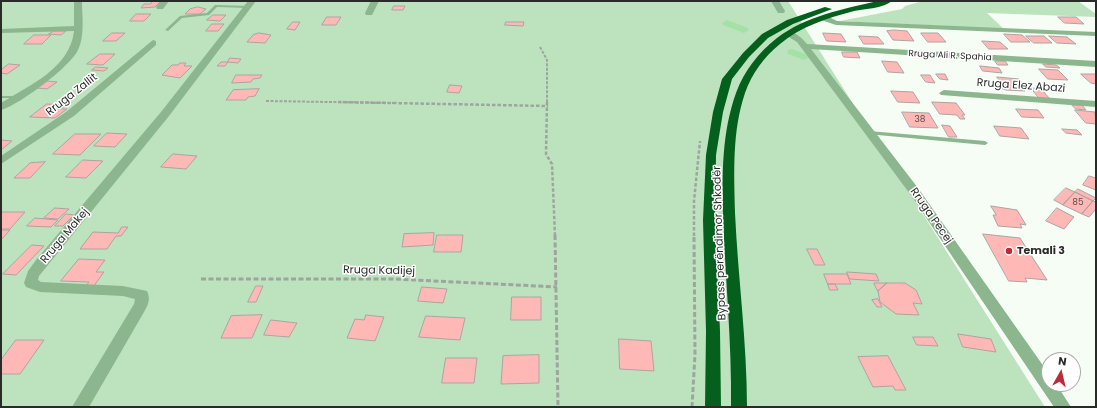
<!DOCTYPE html>
<meta charset="utf-8">
<style>
body{margin:0}
#map{position:relative;width:1097px;height:408px;overflow:hidden;background:#f5fdf5;font-family:Poppins,sans-serif}
canvas{display:block}
.frame{position:absolute;inset:0;border:2px solid #282b28;pointer-events:none}
.north{position:absolute;left:1041px;top:352px;width:40px;height:40px;box-sizing:border-box;background:#fff;border:1px solid #a9aaa9;border-radius:50%;rotate:8deg;font-size:11px;font-weight:700;line-height:16px;text-align:center;color:#282b28}
.north::after{content:'';display:block;margin:auto;width:14px;height:18px;background:#bc2b39;clip-path:polygon(50% 0,100% 100%,50% 72%,0 100%)}
</style>
<div id="map">
<canvas width="1097" height="408"></canvas>
<div class="frame"></div>
<div class="north">N</div>
</div>
<script>
const context = document.querySelector('canvas').getContext('2d');
context.lineJoin = 'round';
function paint(path, color) { context.fillStyle = color; context.fill(path, 'evenodd'); }
function strokePath(path, color, width, dash) { context.strokeStyle = color; context.lineWidth = width; context.lineCap = dash ? 'butt' : 'round'; context.setLineDash(dash || []); context.stroke(path); }
function label(font, color, halo, rows, align = 'center') {
  context.font = font + ' Poppins,sans-serif'; context.lineWidth = 3; context.setLineDash([]); context.textBaseline = 'middle'; context.strokeStyle = halo; context.fillStyle = color; for (const [text, x, y, turn = 0] of rows) {
    context.save(); context.translate(x, y); context.rotate((+turn || 0) * Math.PI / 180); context.textAlign = isNaN(turn) ? turn : align; if (halo) context.strokeText(text, 0, 0); context.fillText(text, 0, 0); context.restore();
  }
}
paint(new Path2D(`
 M1 1H788L1045 407H1Z
 M923 1H1078L1096 14V17L987 13 1005 30 840 21 902 9 905 6Z`), '#bde3be');
paint(new Path2D(`
 M727 20 748 28 749 30 744 33 723 25 722 23Z
 M792 49 808 55 810 57 804 60 788 54 787 52 788 50Z`), '#a4e1a7');
const building = new Path2D(`
 M153 1H161L155 7 141 8 144 4H150Z
 M394 6H405L403 10H392Z
 M198 7 206 9 200 14H185L190 9Z
 M136 14H151L144 21H130Z
 M213 15H226L220 21 207 20Z
 M327 17H341L336 25H322Z
 M1058 17H1076L1084 24 1065 23Z
 M293 22H300L295 30 287 29Z
 M506 22H524L523 26 505 25Z
 M212 24H224L218 31H206Z
 M894 30 907 31 914 41 893 40 887 31Z
 M54 31H66L61 35 49 34Z
 M112 33H125L116 41H103Z
 M259 33 271 35 265 43 247 42 253 35Z
 M823 33 841 34 846 42 827 41Z
 M921 33H938L946 42H928Z
 M1004 34 1022 35 1030 42H1011Z
 M34 35H51L42 44H24Z
 M859 36 878 37 884 44H864Z
 M1026 36H1044L1052 43H1034Z
 M1049 36 1067 37 1076 44 1057 43Z
 M982 41 1000 42 1008 49H989Z
 M842 52H857L860 58 844 57Z
 M100 54H115L103 65 87 64Z
 M230 58 241 59 238 63 228 62 225 66H217L221 62H227Z
 M882 61 897 62 904 73 888 72Z
 M995 61H1005L1008 65H998Z
 M180 63H186L184 66H192L180 78 162 75 172 65H178Z
 M9 64 20 65 7 74 1 73V70Z
 M1043 64 1056 65 1060 68 1046 67Z
 M980 66 999 68 1002 73 983 71Z
 M96 67 108 68 104 71 92 70Z
 M1039 69 1058 70 1068 80 1048 79Z
 M936 74H945L948 80 940 79Z
 M1081 74H1096V84L1091 83Z
 M236 75H262L260 78 253 79 251 82 232 83Z
 M921 75H930L935 83 926 82Z
 M997 77 1019 79 1022 83H1018L1025 91 1006 90 1001 88 998 84H1002Z
 M47 81 57 82 47 89 37 88Z
 M450 85 462 86 459 93 447 92Z
 M1031 88 1041 89 1050 99H1040Z
 M259 89 255 96 248 97 246 100H226L233 90Z
 M891 91 913 92 920 103 898 102Z
 M932 102 956 103 965 115H962L965 119H960L957 115 940 114Z
 M47 104 66 105 61 109H67L55 118 30 117Z
 M1072 105H1082L1086 110 1076 109Z
 M1016 109 1038 110 1044 118 1022 117Z
 M1075 110 1095 112 1096 124 1086 123Z
 M902 112 929 113 938 128 910 127Z
 M942 125 950 126 957 137H949Z
 M994 126 1021 128 1029 139 1000 136Z
 M1062 129 1077 130 1082 135 1066 133Z
 M107 133 127 134 115 147 94 146Z
 M75 134H101L80 155 53 154Z
 M1 140 12 141 1 150Z
 M173 154 197 156 186 169 161 167Z
 M83 160 103 161 86 178 66 177Z
 M45 162 30 178H14L30 163Z
 M1089 176 1096 178V190L1083 185Z
 M1066 188 1075 192 1063 205 1054 200Z
 M1078 189 1096 198 1093 201 1075 192Z
 M1075 192 1093 201 1082 214 1063 205Z
 M1093 201 1096 202V209L1089 217 1082 214Z
 M991 206 1017 210 1026 225 1020 224 1022 228 998 226 993 215H996Z
 M55 208 69 209 58 219 44 218Z
 M1057 208 1074 217 1064 229 1046 221Z
 M1 212H25L10 229H1Z
 M66 214 74 215 63 226H55Z
 M35 218 58 220 51 227 27 226Z
 M122 227H128L121 236H116L107 249H80L93 232 118 233Z
 M2 230H10L1 240V231Z
 M434 233 433 245 402 247 404 234Z
 M983 234 1020 238 1047 280 1025 278 1027 282 1009 281Z
 M437 235H463L461 252H434Z
 M32 245 44 246 16 275 3 274Z
 M807 249H817L825 265H815Z
 M79 259 105 260 96 272H104L93 287H85L89 282 61 281Z
 M847 272 876 274 879 281 850 279Z
 M824 274H847L851 284H828Z
 M874 283H887L878 291Z
 M887 283H905L916 290 922 304 913 303 919 315 896 314 880 302 878 291Z
 M828 284H835L838 290H830Z
 M256 286H263L256 302H248Z
 M422 287 447 289 443 303 418 301Z
 M512 297H541V320H511Z
 M878 299 882 307H877L872 300Z
 M262 315 252 338H221L231 316Z
 M366 315 384 317 375 341 347 338 355 319 364 320Z
 M426 316 465 318 460 340 419 337Z
 M271 320 297 323 289 337 264 335Z
 M958 334 991 339 996 352 963 347Z
 M913 337H933L938 346 917 345Z
 M619 339 651 341 654 371 620 369Z
 M16 340H44L20 374H1V360Z
 M539 355V383L501 384 503 356Z
 M888 356 906 390H895L893 386 873 387 858 357Z
 M446 358H477L474 383H442Z`);
paint(building, '#feb9b7');
strokePath(building, '#aea3a2', 1);
strokePath(new Path2D(`
 M540 47 547 60V103
 M266 101 395 103`), '#9ea49e', 2, [3, 1.5]);
strokePath(new Path2D(`
 M338 102 548 106
 M547 102 546 154 552 164 555 236
 M694 236V201L700 141`), '#9ea49e', 2.5, [3.5, 2]);
strokePath(new Path2D(`
 M555 235 558 407
 M201 279H395L557 287
 M692 407 695 354 694 235`), '#9ea49e', 3, [5, 2.5]);
paint(new Path2D(`
 M215 5 248 6 250 7 248 8 217 7 209 15 182 18 168 31 165 30 180 16 207 13Z
 M1 96H17L19 97 17 98H1Z
 M869 131 985 141 988 143 985 145 867 134 866 133Z`), '#8cb68e');
paint(new Path2D(`
 M74 1H82C82 17 85 36 78 50 70 67 19 105 1 110V103C30 85 70 68 74 31L1 33V29L74 26Z
 M161 1H169L163 9H157L156 7Z
 M248 1H256L169 116 39 276 38 280 41 282 123 286 147 291C151 299 148 305 144 312L89 407H72L134 304 135 299 123 296 40 292 26 287 24 283 28 271 36 260 161 112Z
 M371 1H379L372 15H366L365 13Z
 M771 1H779L785 11 784 13H778Z
 M821 16H827L837 21 1096 32V36L836 25 821 20Z
 M787 32C795 31 802 38 807 44L1096 61V67L811 49 918 188 1049 374V384H1056L1071 407H1054L910 194 797 42 787 36Z
 M153 40 156 41V45L74 116 1 164V156L66 112Z
 M944 90 1096 101V107L941 95 939 93Z`), '#8cb68e');
paint(new Path2D(`
 M878 1H892C884 8 865 9 854 11 828 18 801 26 780 44 764 57 752 73 745 93 732 131 734 173 735 213 738 278 747 342 747 407H731C732 342 725 278 723 213 722 173 722 132 736 93 744 71 758 53 777 38 806 16 843 9 878 1Z
 M825 7 832 9 793 24 768 38 749 57 732 79 723 112 716 155 715 220 720 331 721 407H705L706 331 703 220 706 155 713 112 722 79 743 53 762 34 787 20Z`), '#04601c');
for (const [x, y, r, color] of [
 [1009,251,4,"#bc2b39"]
]) { const dot = new Path2D(); dot.arc(x, y, r, 0, 2 * Math.PI); context.fillStyle = color; context.fill(dot); strokePath(dot, '#fff', 1.5); }
label('9px', '#282b28', '#fff', [
 ["Rruga Ali R. Spahia",950,56,3]
]);
label('9px', '#5e4e4c', null, [
 ["38",920,120],
 ["85",1078,203]
]);
label('11px', '#282b28', '#fff', [
 ["Rruga Elez Abazi",1021,86,4],
 ["Rruga Zallit",72,95,-38],
 ["Rruga Pecej",931,216,55],
 ["Rruga Makej",65,236,-50],
 ["Bypass perëndimor Shkodër",720,243,-92],
 ["Rruga Kadijej",379,271,1]
]);
label('bold 11px', '#282b28', '#fff', [
 ["Temali 3",1017,251]
], 'left');
</script>
